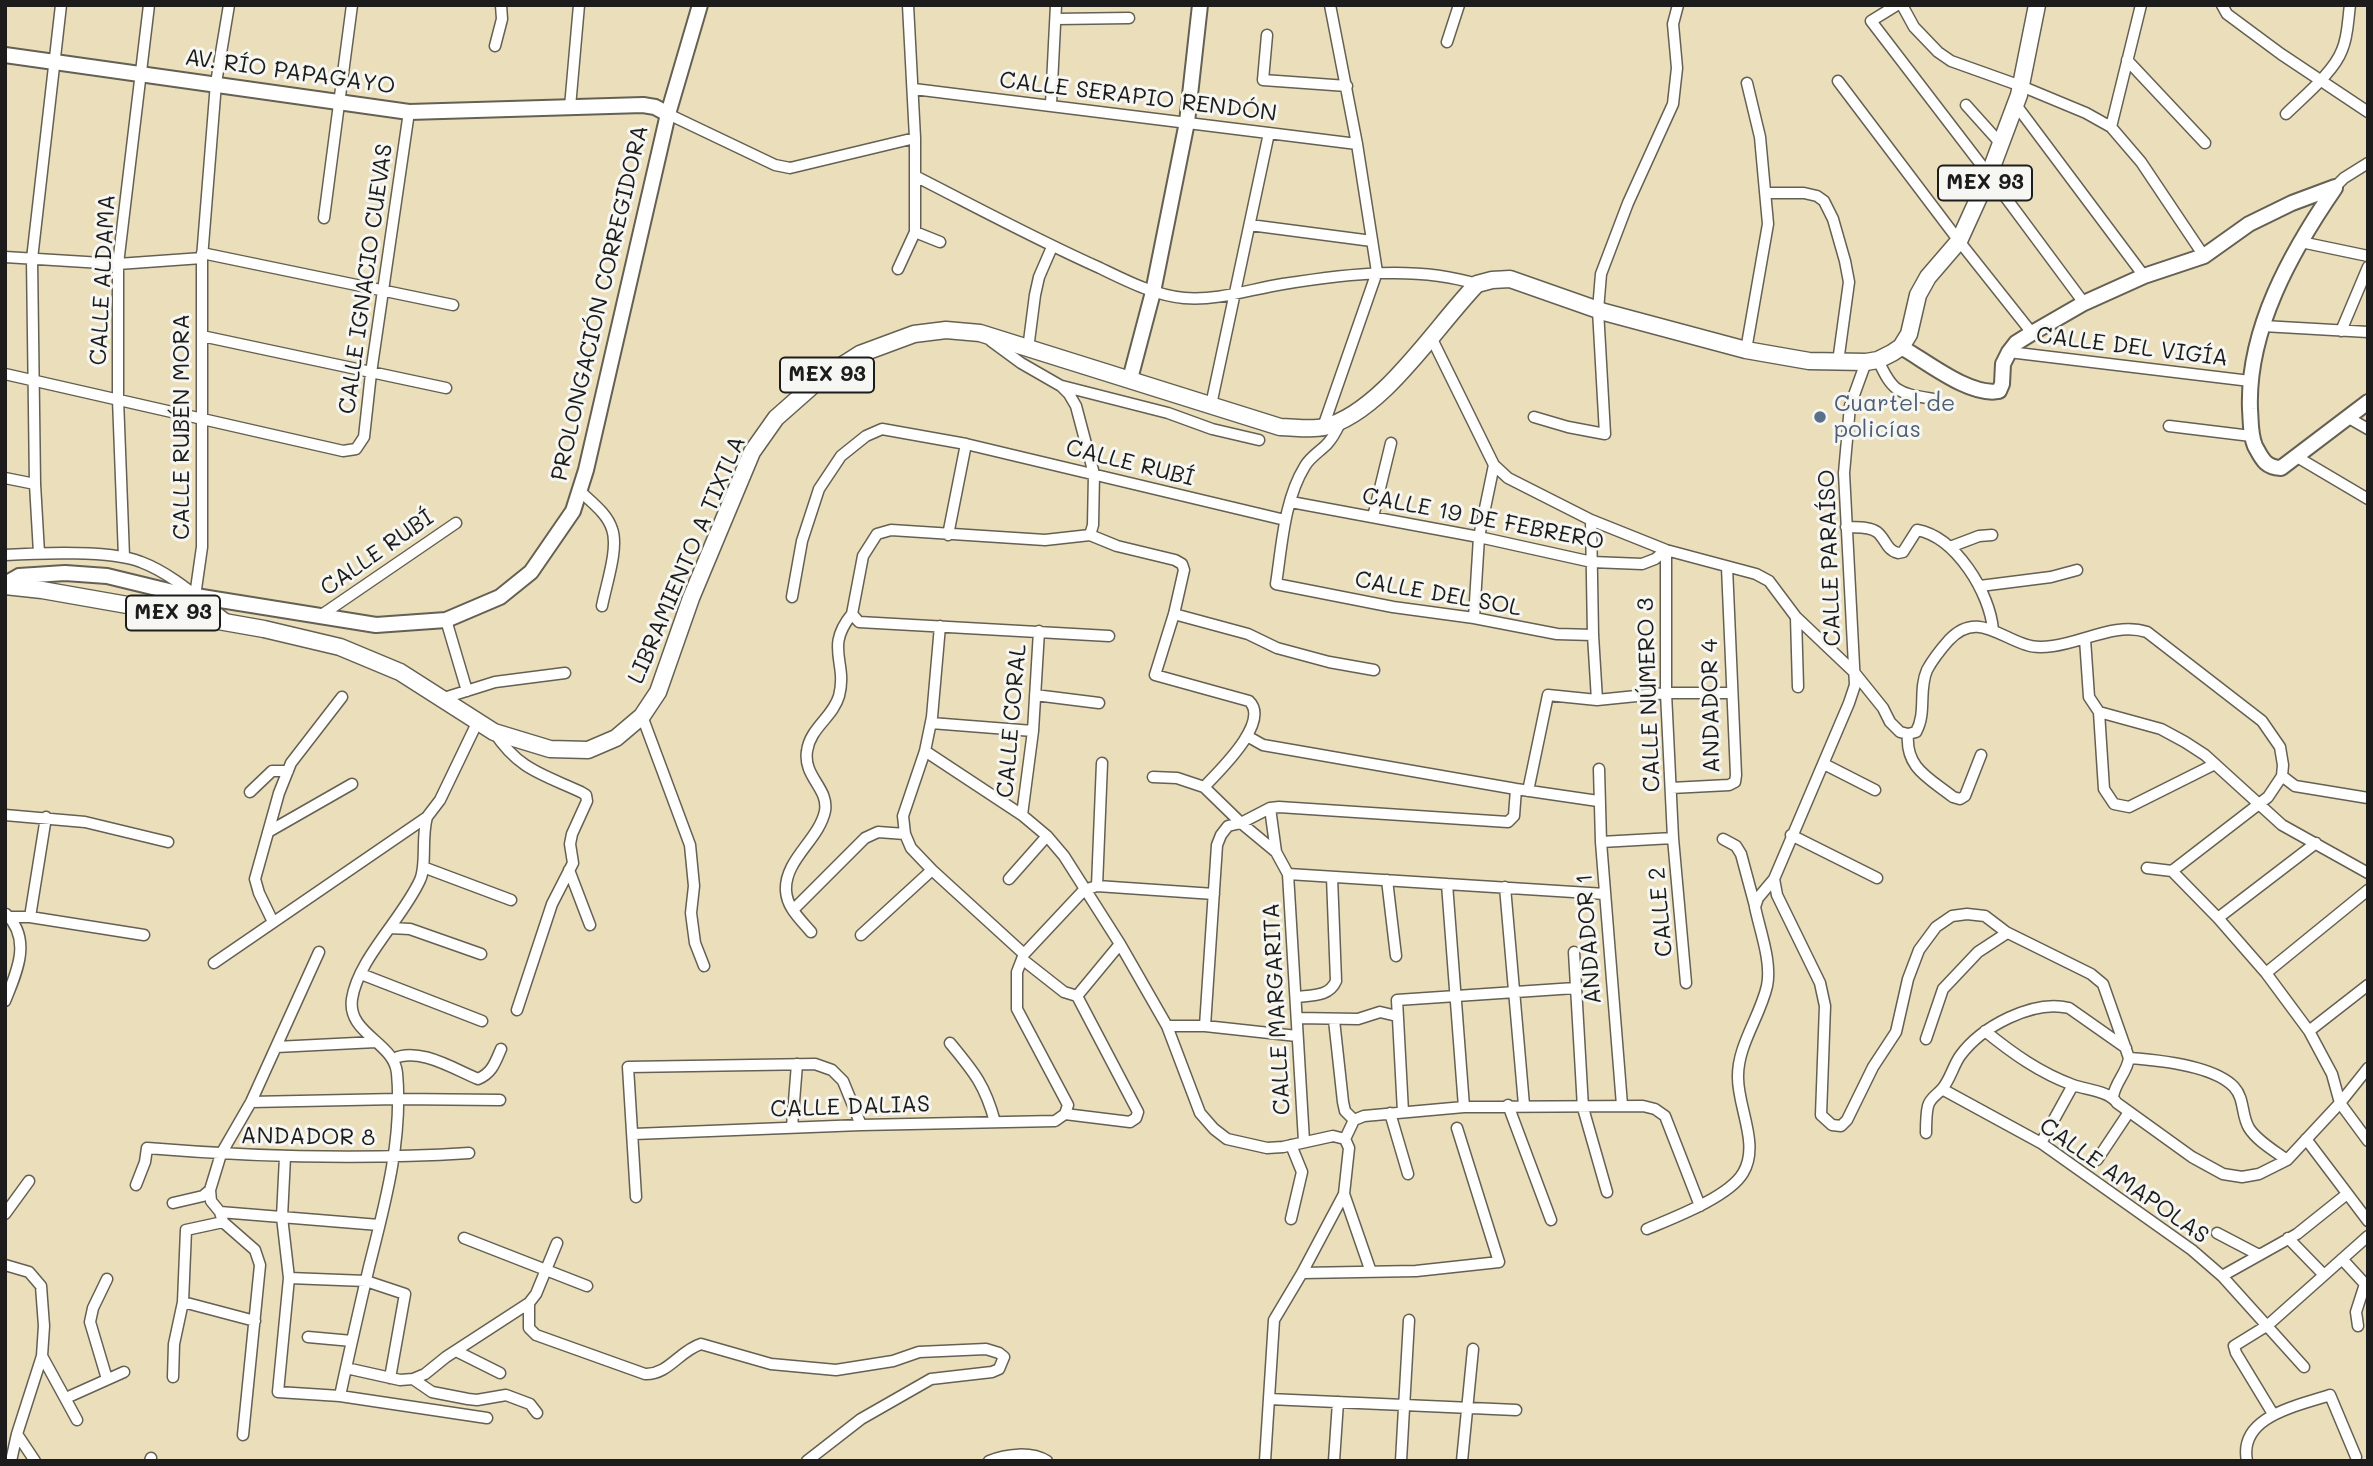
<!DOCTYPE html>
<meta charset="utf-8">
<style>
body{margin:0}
#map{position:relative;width:2373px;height:1466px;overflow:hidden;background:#ebdeba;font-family:Mali,sans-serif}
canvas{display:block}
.frame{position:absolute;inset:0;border:7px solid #1c1c1c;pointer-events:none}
</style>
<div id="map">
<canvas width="2373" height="1466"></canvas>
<div class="frame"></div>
</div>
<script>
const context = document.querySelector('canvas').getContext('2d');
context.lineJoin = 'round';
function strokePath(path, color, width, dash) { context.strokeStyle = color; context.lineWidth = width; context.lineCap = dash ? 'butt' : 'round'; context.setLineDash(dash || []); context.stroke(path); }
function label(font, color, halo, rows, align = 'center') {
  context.font = font + ' Mali,sans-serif'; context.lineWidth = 6; context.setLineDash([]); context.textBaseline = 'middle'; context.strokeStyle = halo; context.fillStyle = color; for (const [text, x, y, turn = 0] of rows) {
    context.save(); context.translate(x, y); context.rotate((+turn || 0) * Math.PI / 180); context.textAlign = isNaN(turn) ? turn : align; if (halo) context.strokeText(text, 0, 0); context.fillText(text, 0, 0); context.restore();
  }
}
const street = new Path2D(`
 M1897 5 1871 21 1989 175 2084 303
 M1902 5 1914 27 1938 52 1951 61 2021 86 2086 113 2111 127 2141 162 2204 256
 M2222 5 2227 14 2281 54 2368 112
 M1056 19 1129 18
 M1267 35 1263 80 1347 86
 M1447 42 1459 5
 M495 46 502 19 501 5
 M2127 60 2205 143
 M1838 81 1959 241 2032 333
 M914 89 1357 144
 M1051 104 1056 5
 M1966 105 2001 144
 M2016 105 2144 276
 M570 107 579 5
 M668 114 775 165 790 168 915 138
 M2286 114C2303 97 2334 72 2342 50 2348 37 2348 19 2350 5
 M2111 127 2141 5
 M915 176C976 207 1037 240 1100 268 1127 281 1154 295 1184 298 1218 301 1251 289 1283 284 1347 274 1415 265 1477 284
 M2335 187 2344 178 2368 163
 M1766 193H1804L1817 196 1824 201 1833 219 1845 261 1849 282 1838 362
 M324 218 352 5
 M1250 225 1372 241
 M915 232 940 242
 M2301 242 2368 256
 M202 253 453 305
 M5 257 118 264 202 258
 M898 269 915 232V138L908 5
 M2263 326 2368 332
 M2341 331 2368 267
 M202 336 446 388
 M1431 337 1494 465 1508 478 1591 520 1666 550 1756 574 1769 581 1796 617 1854 672 1883 708 1890 722 1900 732 1908 734 1916 732C1927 712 1918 691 1927 670 1933 659 1941 649 1949 640 1976 611 1999 637 2027 645 2035 648 2045 647 2053 646 2084 642 2116 622 2147 632L2262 721 2280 747 2283 765 2282 776 2268 797 2172 871
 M991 341 1021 363 1061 386 1069 394 1076 406 1094 474 1093 525 1090 535
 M1028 349 1035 295 1039 277 1052 247
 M1746 350 1768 224 1760 137 1747 83
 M2009 352 2250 381
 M1878 360C1893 393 1898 393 1933 399
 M1866 362 1850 406 1844 473 1855 685 1849 703 1774 879 1777 895 1820 983 1825 1006 1821 1115 1832 1125 1841 1126 1847 1120 1873 1067 1896 1032 1908 979 1919 950 1936 927 1952 916 1967 914 1985 916 2006 932 2091 974 2103 984 2129 1058C2127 1073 2115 1082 2113 1097
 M5 374 343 451 356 449 364 437 371 373 409 112
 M1062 386 1168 413 1212 429 1259 440
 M1211 405 1269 133
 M1534 417 1568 427 1605 434 1598 310 1601 274 1628 203 1673 104 1677 68 1673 24 1678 5
 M2347 417 2368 429
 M1342 419C1338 427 1335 435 1328 443 1321 451 1311 456 1305 466 1284 500 1282 545 1276 584L1393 607 1474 618 1557 634 1593 635
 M2169 426 2251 436
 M1323 427 1377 272 1357 144 1330 5
 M2297 457 2368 499
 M5 478 35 484
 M580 491C591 502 607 513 612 529 619 548 606 585 602 606
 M1291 502 1479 537 1592 562 1642 564 1655 559 1666 550
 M1373 517 1391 443
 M1591 520 1593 635 1597 700
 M1846 527C1855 528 1869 526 1877 532 1886 539 1886 550 1898 553L1903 552 1917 530C1956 537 1990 593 1993 630
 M948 535 966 444
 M1950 547 1979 536 1992 535
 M1666 550V693L1673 838 1686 983
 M39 553 35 484 32 259 61 5
 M5 555C38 553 112 550 141 562 173 574 200 600 227 620
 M124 557 118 399V264L149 5
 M1980 586 2051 577 2077 570
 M195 596 202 547V258L216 83 229 5
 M792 597 802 541 819 489 841 456 866 436 882 429 966 444 1285 520
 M852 614 863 556 877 534 891 530 1045 540 1090 535 1117 546 1175 560 1182 564 1184 570 1174 614 1155 675 1249 701C1271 722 1219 771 1204 787
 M852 614 859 622 1109 636
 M1174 614 1248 634 1277 648 1329 662 1374 670
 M320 616 456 523
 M1796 617 1798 687
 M1474 618 1479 537 1494 465
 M446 620 467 691
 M940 626 932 717 925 751 903 816 905 834 911 848 932 870 1024 954
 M2085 639 2089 697 2099 712
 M1035 695 1099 703
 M444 698 495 682 565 673
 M2099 712 2161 729 2185 742 2205 755 2282 825 2368 873
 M2099 712 2104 789 2114 804 2129 807 2215 764
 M642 716 690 845 694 886 691 913 695 943 704 966
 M931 723 1033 731
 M494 732C519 770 542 774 581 792L586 795 587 801 572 834 570 844 573 863 552 904 517 1010
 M1908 734C1905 768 1929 778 1953 797L1960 799 1965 796 1981 755
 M1247 736 1263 745 1516 789 1598 801
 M925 751 1022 815 1047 836 1064 856 1120 944 1167 1026 1200 1113 1214 1129 1227 1139 1267 1148 1283 1147 1333 1136 1345 1139
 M1824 764 1875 790
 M1599 769 1601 842 1622 1105
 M2282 776 2295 786 2368 798
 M1153 777 1177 778 1204 787 1241 823 1276 852 1288 874 1304 1141
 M1671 788 1729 785 1735 782 1736 775 1727 567
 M1528 791 1548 695 1597 700 1666 693H1731
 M250 792 272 771H288
 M1270 808 1276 852
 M5 815 85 822 168 842
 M1022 815 1033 731 1039 631
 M268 832 352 784
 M1791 835 1877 878
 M1723 839 1736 846 1741 854 1755 906
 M1601 842 1673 838
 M423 867 511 900
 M2147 868 2172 871
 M569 870 590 925
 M2172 871 2218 918 2266 973 2309 1031 2332 1074 2340 1103 2368 1141
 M1288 874 1605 894
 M1009 879 1047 836
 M1387 880 1396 956
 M1447 884 1464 1107
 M1097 886 1214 894
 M1505 887 1524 1105
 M793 910 865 838 878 832 905 834
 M9 917H30L144 935
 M30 917 46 817
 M2218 918 2316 843
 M273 922 259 893 255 879 279 793 291 763 342 697
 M390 928 410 929 481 954
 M811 932C801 920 787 908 786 891 784 860 819 840 825 811 829 788 803 777 807 751 810 728 833 717 839 696 848 662 824 648 852 614
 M861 935 932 870
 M1574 952 1583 1108 1607 1192
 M1022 959 1064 992 1077 996
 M214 963 427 817 440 800 477 723
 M2266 973 2368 890
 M361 974 482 1021
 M1077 996 1120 944
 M1296 997C1312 995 1329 997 1336 981L1332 877
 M5 1001C17 972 32 939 6 914
 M1297 1018 1358 1019 1380 1012 1397 1016
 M1334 1020 1343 1102 1345 1111 1354 1120
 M1167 1026H1205L1297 1036
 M1205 1026 1217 845 1221 835 1228 826 1241 823 1270 808 1279 807 1508 822 1514 816 1516 789
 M1985 1031C2012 1053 2040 1073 2073 1085 2087 1090 2109 1091 2117 1103L2192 1157 2223 1174 2242 1177 2259 1174 2287 1160 2340 1103 2368 1068
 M2309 1031 2368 985
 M1926 1039 1943 989 1978 952 2007 933
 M950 1043C974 1072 985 1085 995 1122
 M276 1047 376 1042
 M2129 1058C2158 1060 2214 1066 2234 1087 2245 1099 2241 1115 2249 1128 2257 1141 2275 1151 2287 1160
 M393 1059C418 1046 454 1069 478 1079 492 1073 495 1063 501 1049
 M1942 1089 2041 1143 2192 1250 2222 1276 2304 1367
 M251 1102 397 1099 500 1100
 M1508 1105 1551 1220
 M1403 1112 1397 1000 1575 988
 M1390 1113 1408 1174
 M1065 1114 1068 1105 1017 1009V972L1024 954 1084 890 1097 886 1102 763
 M1065 1114 1130 1122 1136 1118 1138 1112 1077 996
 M792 1127 797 1064
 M1926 1133C1926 1124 1926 1114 1928 1106 1930 1098 1937 1095 1942 1089 1950 1080 1953 1066 1960 1056 1981 1027 2033 999 2069 1008L2126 1048
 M634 1134 861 1125 1055 1121 1065 1114
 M1345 1139 1354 1120 1364 1116 1464 1107 1643 1106 1655 1109 1665 1116 1700 1206
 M2306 1139 2368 1221
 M2041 1143 2073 1085
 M285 1157 282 1217 289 1278 278 1392 340 1396 487 1418
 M2097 1160 2129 1112
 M136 1185 145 1162 147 1148C255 1157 361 1160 469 1153
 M1344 1194 1371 1272
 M636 1197 628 1067 815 1064 832 1070 843 1081 861 1125
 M173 1203 203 1196 210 1190
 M220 1212 379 1225
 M5 1214 29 1181
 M1291 1219 1302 1172 1291 1145
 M1647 1229C1673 1218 1729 1197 1743 1173 1760 1145 1738 1108 1738 1078 1737 1046 1760 1017 1767 986 1772 962 1760 931 1755 907L1758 898 1774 879
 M2217 1233 2259 1255
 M464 1238 587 1286
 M2288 1238 2324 1275
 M2342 1259 2365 1284 2356 1312 2358 1326
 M5 1265 29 1272 41 1286 44 1326 42 1356 17 1434 11 1461
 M1302 1273 1416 1271 1499 1262 1457 1128
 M2222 1276 2297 1234 2347 1194
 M289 1278 366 1281 405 1294 390 1378
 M183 1302 255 1321
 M529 1303V1328L536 1335 645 1374C668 1375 679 1351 701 1344L771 1364 836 1370 893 1361 919 1352 986 1349 999 1353 1004 1357 999 1369 992 1372 931 1379 861 1419 807 1461
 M308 1337 352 1341
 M456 1351 500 1373
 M42 1356 77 1420
 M346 1368 400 1380 413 1379 432 1392 468 1399 477 1400 506 1395 530 1404 537 1413
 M173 1377 174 1344 183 1302 186 1230 223 1222
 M107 1379 90 1322 93 1308 107 1279
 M413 1379 425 1374 446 1357 529 1303 536 1294 557 1243
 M340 1396C349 1353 359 1310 369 1267 385 1204 403 1139 397 1073 394 1042 347 1034 352 999 358 959 403 918 420 880 427 865 421 838 427 817
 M66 1398 124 1372
 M1269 1399 1516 1410
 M2273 1414 2236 1353 2234 1346 2268 1325 2368 1236
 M17 1434 35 1461
 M243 1435 260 1265 255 1250 223 1222 220 1212 211 1201 210 1190 221 1154 251 1102 319 952
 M150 1461 151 1458
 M989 1461C1006 1454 1031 1451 1047 1461
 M1265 1461 1274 1320 1302 1273 1344 1194 1349 1148 1345 1139
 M1334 1461 1338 1402
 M1401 1461 1409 1320
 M1462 1461 1473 1349
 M2247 1461C2238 1416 2298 1406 2330 1395L2356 1457`);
const secondary = new Path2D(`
 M5 55 409 112 643 105 655 107 668 114
 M2335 188C2291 252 2247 330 2250 409 2251 422 2250 434 2255 446 2262 459 2265 467 2281 468L2368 402
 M1901 347C1926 361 1970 397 1999 391L2002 384 2003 364 2009 352 2016 343 2032 333 2084 303 2144 276 2204 256 2249 224 2292 203 2335 187
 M1130 379 1153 292 1187 122 1200 5
 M5 584 19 576 65 573 107 576 177 593 376 625 446 620 500 597 531 572 573 511 586 470 668 114 700 5`);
const primary = new Path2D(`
 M5 586 42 590 264 629 340 647 400 672 494 732 550 749 588 750 616 738 642 716 658 692 691 598 752 452 776 418 819 380 860 354 914 334 946 330 980 333 1280 427C1294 427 1311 430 1324 427 1382 413 1436 326 1477 284L1492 280 1510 279 1604 312 1746 350 1809 361 1866 362 1878 360 1892 353 1901 347 1909 334 1918 295 1928 277 1959 241 1989 175 2019 95 2037 5`);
strokePath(street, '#646053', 13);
strokePath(secondary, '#646053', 18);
strokePath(primary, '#646053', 19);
strokePath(street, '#fff', 10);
strokePath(secondary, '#fff', 14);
strokePath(primary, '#fff', 16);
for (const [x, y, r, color] of [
 [1820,417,7,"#5c6f8a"]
]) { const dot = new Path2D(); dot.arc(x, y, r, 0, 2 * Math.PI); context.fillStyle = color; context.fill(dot); strokePath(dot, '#f6f6f2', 2.5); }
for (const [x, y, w] of [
 [1985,183,94],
 [827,375,94],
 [173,613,94]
]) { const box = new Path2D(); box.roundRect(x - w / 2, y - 17.5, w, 35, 5); context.fillStyle = '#f6f6f2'; context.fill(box); strokePath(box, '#1c1c1c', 2); }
label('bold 21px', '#1c1c1c', null, [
 ["MEX 93",1985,183],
 ["MEX 93",827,375],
 ["MEX 93",173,613]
]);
label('23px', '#1c1c1c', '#f6f6f2', [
 ["AV. RÍO PAPAGAYO",290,72,8],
 ["CALLE SERAPIO RENDÓN",1138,97,7],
 ["CALLE IGNACIO CUEVAS",366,279,-82],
 ["CALLE ALDAMA",103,280,-87],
 ["PROLONGACIÓN CORREGIDORA",600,303,-77],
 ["CALLE DEL VIGÍA",2132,347,7],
 ["CALLE RUBÉN MORA",182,427,-90],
 ["CALLE RUBÍ",1130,463,14],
 ["CALLE 19 DE FEBRERO",1483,519,11],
 ["CALLE RUBÍ",377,553,-35],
 ["CALLE PARAÍSO",1830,558,-92],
 ["LIBRAMIENTO A TIXTLA",687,560,-67],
 ["CALLE DEL SOL",1438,594,10],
 ["CALLE NÚMERO 3",1649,695,-92],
 ["ANDADOR 4",1711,706,-91],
 ["CALLE CORAL",1012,721,-85],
 ["CALLE 2",1661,912,-95],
 ["ANDADOR 1",1589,939,-94],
 ["CALLE MARGARITA",1277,1009,-93],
 ["CALLE DALIAS",850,1107,-2],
 ["ANDADOR 8",308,1137,1],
 ["CALLE AMAPOLAS",2124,1181,35]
]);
label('23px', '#4e5e75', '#f6f6f2', [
 ["Cuartel de",1834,404],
 ["policías",1834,430]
], 'left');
</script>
